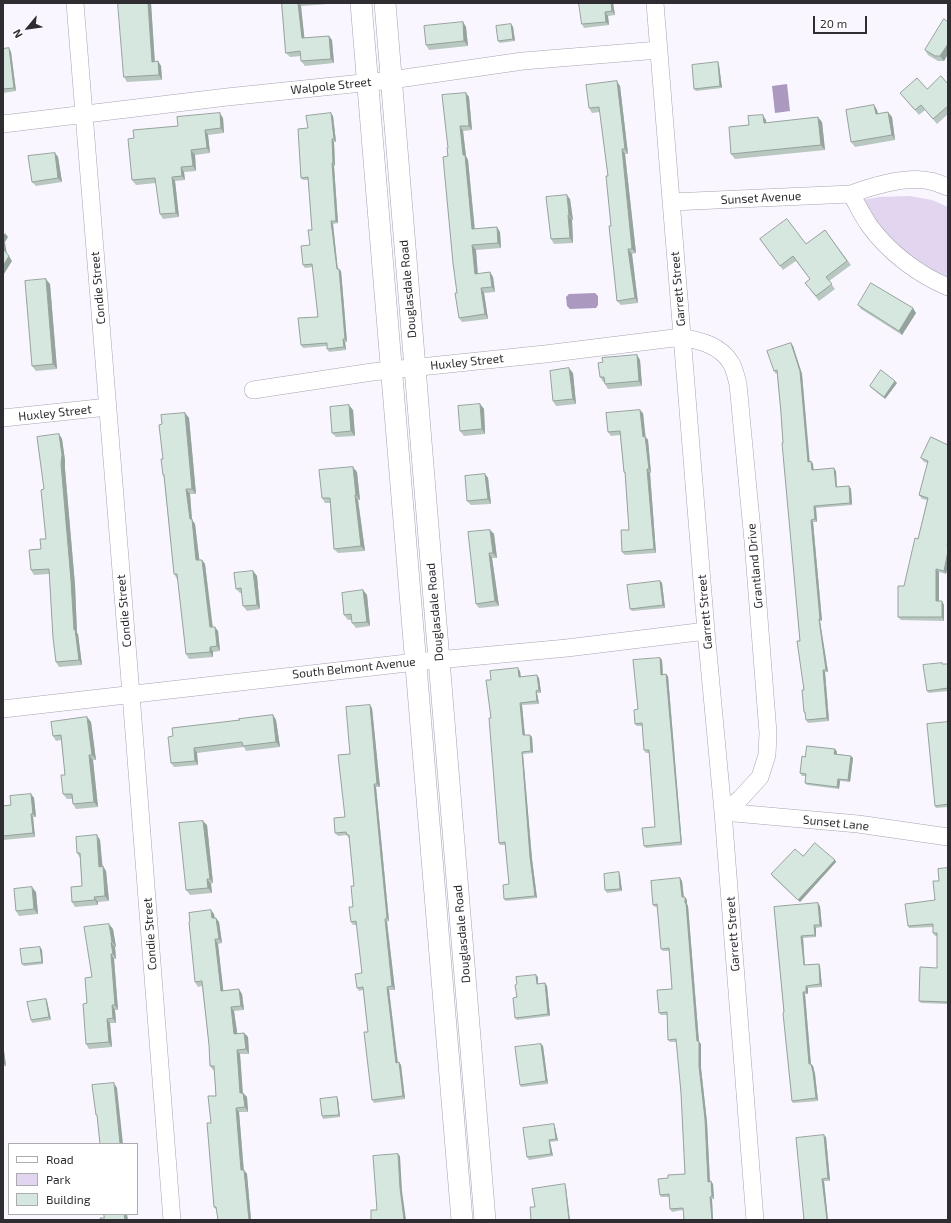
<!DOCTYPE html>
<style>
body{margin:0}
#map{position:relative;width:951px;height:1223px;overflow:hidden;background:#faf6ff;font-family:"Exo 2",sans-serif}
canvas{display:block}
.frame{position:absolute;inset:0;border:4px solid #302d32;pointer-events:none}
.legend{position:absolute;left:8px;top:1143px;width:130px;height:72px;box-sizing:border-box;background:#fff;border:1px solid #acabad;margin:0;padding:5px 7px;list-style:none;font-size:12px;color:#302d32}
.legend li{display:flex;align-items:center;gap:8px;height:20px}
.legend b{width:20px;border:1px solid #acabad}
.north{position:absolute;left:8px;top:8px;width:40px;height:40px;-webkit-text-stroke:3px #fff;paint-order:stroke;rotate:241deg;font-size:11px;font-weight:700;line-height:16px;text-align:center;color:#302d32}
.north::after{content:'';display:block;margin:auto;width:14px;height:18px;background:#302d32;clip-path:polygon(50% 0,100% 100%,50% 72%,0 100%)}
.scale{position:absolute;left:813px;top:16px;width:54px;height:18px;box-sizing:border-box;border:2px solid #302d32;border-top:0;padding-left:5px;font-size:12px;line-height:14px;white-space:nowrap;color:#302d32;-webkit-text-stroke:3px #fff;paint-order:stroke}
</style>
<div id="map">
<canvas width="951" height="1223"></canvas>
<div class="frame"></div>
<ul class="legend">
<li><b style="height:5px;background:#fff"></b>Road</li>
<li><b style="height:11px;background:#e1d5ef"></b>Park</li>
<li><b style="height:11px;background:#d6e7df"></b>Building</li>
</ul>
<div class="north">N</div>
<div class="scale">20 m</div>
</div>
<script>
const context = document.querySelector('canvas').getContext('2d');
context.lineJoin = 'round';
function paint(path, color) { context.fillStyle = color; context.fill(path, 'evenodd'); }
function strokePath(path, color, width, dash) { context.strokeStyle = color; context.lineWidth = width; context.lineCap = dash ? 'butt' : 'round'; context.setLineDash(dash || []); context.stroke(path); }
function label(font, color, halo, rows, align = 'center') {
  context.font = font + ' "Exo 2",sans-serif'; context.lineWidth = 3; context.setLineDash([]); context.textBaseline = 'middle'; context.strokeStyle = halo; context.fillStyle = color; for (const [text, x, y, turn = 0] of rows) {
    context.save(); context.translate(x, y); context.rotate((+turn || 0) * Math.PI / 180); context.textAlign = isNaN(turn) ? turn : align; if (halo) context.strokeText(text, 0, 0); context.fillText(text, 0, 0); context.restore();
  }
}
paint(new Path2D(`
 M909 196 932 200 948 207V281L929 272 886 237 862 200 879 197Z`), '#e1d5ef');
paint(new Path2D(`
 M787 84 790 111 775 113 772 86Z
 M595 293 598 296V305L596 308 570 309 567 306 566 297 569 294Z`), '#ab99bf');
const minor = new Path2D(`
 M75 3 131 694 172 1220
 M655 3 706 631 723 812 755 1220
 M3 124 227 97 391 80 523 61 659 50
 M851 194C857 204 862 215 869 225 888 252 919 275 948 287
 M671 202 851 194C873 186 907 176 930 181 936 182 942 185 948 187
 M253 390 372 372 545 354 682 337C701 341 720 345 731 363 735 369 736 378 738 384L753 541 768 733 767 755 760 777 740 799 723 812
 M3 418 108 407
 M3 709 416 662 567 648 706 631
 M723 812 858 824 948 837`);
const tertiary = new Path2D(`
 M361 3 462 1220
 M385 3 485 1220`);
strokePath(minor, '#a9a3b1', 18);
strokePath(tertiary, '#a9a3b1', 22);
strokePath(minor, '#fff', 17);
strokePath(tertiary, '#fff', 21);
paint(new Path2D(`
 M117 3H151L155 62 158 61 161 66 162 80 127 82 124 77 119 5Z
 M282 3H328V4L301 6 304 38 332 40 334 63 305 66 301 61V56L290 57 286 53Z
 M613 3 615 15 608 16 609 25 584 28 582 24Z
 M463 22 466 27 468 46 429 50 426 45Z
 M948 22V54L944 61H938L928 55 925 50Z
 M511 24 513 27 515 41 500 43 498 41Z
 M9 48 11 52 16 91 3 93V49Z
 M718 62 719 65 722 88 696 91 694 89Z
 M948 84V114L937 124 925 110 919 115 900 93 927 89Z
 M620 86 628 154H625L636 253 632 254 638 303 621 305 617 301 608 176 600 112 592 113 589 108Z
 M466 93 469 97 472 130 463 131 466 156 468 160 475 229 500 232 501 248 476 250 478 274 490 272 493 277 495 292 484 293 488 319 462 322 459 318 448 156V148Z
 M874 105 877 110 878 114 892 117 895 140 855 147 851 142Z
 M333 116 336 142H334L335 166H334L338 223 333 224 338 269 341 271 344 306 347 342H345L346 350 329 352 327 349V346L303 348 301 345 318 317 313 267 305 268 303 265 310 245 312 230 308 180H303L301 178 308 128Z
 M223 118 224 133 208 135 210 153 195 155 196 171 184 172 185 180 175 181 179 217 163 219 160 214 156 183 136 185 132 180 134 138 178 126Z
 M766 120V123L822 122 825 150 735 159 731 154 749 125Z
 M55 153 58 157 62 182 36 186 32 182Z
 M570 199 573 220H572L573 243 554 244 551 239Z
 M825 230 851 265 829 281 835 289 819 301 805 283 810 279 796 261 783 270 760 239 806 244Z
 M50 284 57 369 36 371 32 366Z
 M858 305 916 313 902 335 861 309Z
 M791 343 793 346 802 374 809 462 811 461 813 464V470L836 471 837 487 849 486 851 489 852 505 816 508 817 522H813L822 621H820L828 672H825L829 721 808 723 806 720V715L804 712V690L783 443 781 413 777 373 776 374 774 371Z
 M637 355 640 360 642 386 608 389 605 384V382H603L600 377Z
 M573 373 576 404 556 406 553 401Z
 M897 383 885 399 871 388 870 386Z
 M480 404 484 409 485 434 464 436 460 431Z
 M353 410 355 436 336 437 332 433Z
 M185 413 189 418 196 494H190L192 520 195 524 199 560H202L205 564 213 627 218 631 220 651 213 652V657L189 659 186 654 178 579H177L174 574 164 478 163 475V459L162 424Z
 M643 413 645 436 648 440 651 473H650L656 553 625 555 622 552 629 530 625 473 624 472 620 435 611 436 608 432Z
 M59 434 62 439 65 460V469L75 585 77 633 78 634 82 665 59 667 56 662 49 574 34 575 31 570 41 549 46 539 44 489Z
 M948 445V565L946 574 939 572V601H942L944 605V621L901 620 898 617 904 586 918 539 927 500 922 499 919 495 928 463 924 462 921 458Z
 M357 472 360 500H358L365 551 338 553 334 549 330 503H325L322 498Z
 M485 474 488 478 491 504 471 505 467 501Z
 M490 530 494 534 497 558H492L499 606 479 608 476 604Z
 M253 571 257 576 260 609 247 611 243 606 242 593H240L236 589Z
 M660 581 662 583 665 608 632 611 630 609Z
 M363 590 367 595 370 626 356 628 352 623V620H348L344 615Z
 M660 658 662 660 663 674 668 676 682 845 646 848 644 846 655 827 649 753H646L644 750 642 726H637L635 724 638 709Z
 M943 664H948V691L929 693 927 691Z
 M520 671 521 677 539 678 541 693H537L539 704 522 705 525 735 532 737 533 753 523 754 532 859 537 898 506 901 504 899 509 884 505 845H500L499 843 491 718V680Z
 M372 708 380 787H376L389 921 387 922 395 990H389L398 1062 401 1065 405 1099 374 1103 372 1100 368 1032 363 990 359 991 357 988 362 973 357 925H353L351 922 353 907 354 886 349 839 347 835 338 836 335 833 345 817 350 754Z
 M273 715 276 720 280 747 246 751 244 747 197 753 198 765 174 767 171 763 173 736 240 720Z
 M87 717 91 722 96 760H93L98 807 76 809 73 804 72 799H67L63 794 65 775 61 740 56 741 53 736Z
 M948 722V807L936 808 935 806Z
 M835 749 837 752V754L851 756 853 758 850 782 840 781 839 789 807 785 805 783 806 776H802L800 773 805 757Z
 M31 794 34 798 36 817H33L35 837 3 840V806L11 805Z
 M207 825 213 883 211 884 212 893 190 895 186 890Z
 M100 840 102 866H103L106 871 109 901 98 902V905L75 907 72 902 82 886 80 858 77 853Z
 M803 856 835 860 836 862 800 902 773 877 771 874Z
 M948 868V1004L921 1003 919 1001 937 968V936H935L933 933V927L909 928 908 926 935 900 939 881Z
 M620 875 622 891 607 893 605 890Z
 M680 878 682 881 684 897 687 900V904L688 906 699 1042 701 1044V1068L707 1122 710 1181 713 1184 714 1199H712L713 1220H684L683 1210 672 1212 670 1209 669 1197H661L660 1195 668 1178 685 1174 681 1093 677 1042H670L668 1040V1015H661L659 1013 672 989 669 951H663L661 949 657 907H655L653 905Z
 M36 892 38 914 19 916 16 911Z
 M820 906 822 927 816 928V937L803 938 805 965 819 964 820 966 822 987 808 988V994H805L811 1064 813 1066 815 1074 818 1101 793 1103 792 1101 774 907Z
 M214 914 215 918H216L219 922 222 943 218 944 223 991 242 994 244 1010 234 1011 237 1034 244 1033 248 1037 249 1054H240L243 1093 247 1097 248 1112H239L244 1170 247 1174 251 1220H218L217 1210 214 1207 211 1123 216 1096 214 1070H213L210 1066 209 1045 202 986 198 987 195 982Z
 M113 929 116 947H115L116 959H114L118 1010H115L116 1023H110L112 1047 89 1049 86 1044 87 1003 92 977Z
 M40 947 42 950 43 964 24 966 22 964Z
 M538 977V984L545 983 547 986 550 1016 517 1020 515 1018 517 984Z
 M46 999 47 1001 51 1020 32 1023 31 1020Z
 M541 1044 543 1046 548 1084 521 1087 520 1085Z
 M3 1050 4 1051 6 1066H3Z
 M338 1099 340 1117 323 1119 322 1116Z
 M555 1127 558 1141 550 1142 553 1156 529 1160 527 1157Z
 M826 1137 830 1181H824L828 1220 796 1138Z`), '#b8c7c0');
paint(new Path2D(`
 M148 3H151L155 67 152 62Z
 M298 3H299L301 6 305 43 302 38Z
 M611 3H613L615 15 612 11Z
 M605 12 608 16 609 25 606 22Z
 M463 22 466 27 468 46 464 41Z
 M511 24 513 27 515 41 513 39Z
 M329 36 332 40 334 63 331 59Z
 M948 44V54L944 61 940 56Z
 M9 48 11 52 16 91 14 88Z
 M158 61 161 66 162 80 159 75Z
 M718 62 719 65 722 88 720 86Z
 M617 81 620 86 628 154 625 149Z
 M466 93 469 97 472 130 469 126Z
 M874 105 877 110 879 119 876 114Z
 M888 112 892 117 895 140 892 135Z
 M220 113 223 118 224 133 221 128Z
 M331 113 333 116 336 142 334 139Z
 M763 115 766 120 767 128 764 123Z
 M818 117 822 122 825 150 821 145Z
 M460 126 463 131 466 156 468 160 475 234 472 229Z
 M205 130 208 135 210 153 207 148Z
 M332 139 334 142 335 166 333 163Z
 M622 149 625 154 636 253 632 249Z
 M191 150 195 155 196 171 193 166Z
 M55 153 58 157 62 182 58 178Z
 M332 163 334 166 338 223 336 221Z
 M181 167 184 172 185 180 182 176Z
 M172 177 175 181 179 217 176 213Z
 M567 195 570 199 573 220 569 215Z
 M568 215 572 220 573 243 570 238Z
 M331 221 333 224 338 272 337 269Z
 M497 227 500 232 501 248 498 243Z
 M5 233 8 237 5 242 7 255 4 250 3 242V237Z
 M472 245 476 250 478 279 475 274Z
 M628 249 632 254 638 303 635 298Z
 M9 256 12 261 4 274 3 273V266Z
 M339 269 341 271 344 306 347 342 345 339Z
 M490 272 493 277 495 292 492 287Z
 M46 279 50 284 57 369 53 364Z
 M481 288 484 293 488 319 485 314Z
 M913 308 916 313 902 335 899 331Z
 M343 339 345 342 346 350 344 347Z
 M791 343 793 346 802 374 810 464 808 462Z
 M637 355 640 360 642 386 639 381Z
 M569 368 573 373 576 404 573 399Z
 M895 381 897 383 885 399 884 397Z
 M480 404 484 409 485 434 482 429Z
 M349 405 353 410 355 436 351 431Z
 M640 410 643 413 646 440 643 437Z
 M185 413 189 418 196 494 192 489Z
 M59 434 62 439 65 460V469L75 585 77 633 78 634 82 665 79 660 74 630Z
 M645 436 648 440 651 473 649 469Z
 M811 461 813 464 814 472 812 470Z
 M353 467 357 472 360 500 356 495Z
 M834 468 836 471 837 490 836 487Z
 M647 469 650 473 656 553 654 549Z
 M485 474 488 478 491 504 488 499Z
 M849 486 851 489 852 505 850 503Z
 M186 489 190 494 192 520 195 524 200 565 196 560 190 519Z
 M355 495 358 500 365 551 361 546Z
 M814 506 816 508 817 522 815 519Z
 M811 520 813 522 822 621 820 619Z
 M490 530 494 534 497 558 493 553Z
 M948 551V565L946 574 944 571Z
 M489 553 492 558 499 606 495 601Z
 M202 560 205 564 213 632 210 627Z
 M936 569 939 572V605L936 601Z
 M253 571 257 576 260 609 257 605Z
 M660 581 662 583 665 608 663 605Z
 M363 590 367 595 370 626 367 622Z
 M942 601 944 605V621L942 617Z
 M819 619 820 621 828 672 826 670Z
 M215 627 218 631 220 651 217 646Z
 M210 647 213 652V657L210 652Z
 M660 658 662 660 663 677 661 675Z
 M518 668 520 671 521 680 519 677Z
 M823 670 825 672 829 721 827 718Z
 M666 674 668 676 682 845 681 842Z
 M537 675 539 678 541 693 539 690Z
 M536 691 537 693 539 704 537 701Z
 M520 703 522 705 525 738 523 735Z
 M370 705 372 708 380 787 377 784Z
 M273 715 276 720 280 747 276 742Z
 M87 717 91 722 96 760 92 755Z
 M530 735 532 737 533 753 531 751Z
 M194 748 197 753 198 765 195 761Z
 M835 749 837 752 836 756 834 754Z
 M522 752 523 754 532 859 537 898 535 896 530 857Z
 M89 755 93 760 98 807 94 802Z
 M851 756 853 758 850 782 848 780Z
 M838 779 840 781 839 789 837 787Z
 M374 784 376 787 389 921 387 918Z
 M31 794 34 798 36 817 33 814Z
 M31 814 33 817 35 837 33 833Z
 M203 821 207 825 213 883 210 879Z
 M97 835 100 840 103 871 99 867Z
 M835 860 836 862 800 902 798 900Z
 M103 866 106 871 109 901 105 896Z
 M619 872 620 875 622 891 620 889Z
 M680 878 682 881 684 900 682 897Z
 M207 879 211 884 212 893 208 888Z
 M32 887 36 892 38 914 34 909Z
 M94 897 98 902V905L95 900Z
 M685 897 687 900V904L688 906 699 1042 701 1044V1068L707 1122 710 1184 708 1182 697 1041Z
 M818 903 820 906 822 927 820 925Z
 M211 910 214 914 215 923 212 918Z
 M216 918 219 922 222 943 219 939Z
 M385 919 387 922 395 990 392 986Z
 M109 924 113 929 116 947 112 942Z
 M814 925 816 928V937L815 935Z
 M801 936 803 938 805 968 804 965Z
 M215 939 218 944 224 996 221 991Z
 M111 943 115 947 116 959 113 954Z
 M40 947 42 950 43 964 42 962Z
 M111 954 114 959 118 1010 115 1005Z
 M819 964 820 966 822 987 820 984Z
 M536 975 538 977V987L537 984Z
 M545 983 547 986 550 1016 548 1014Z
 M806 986 808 988V994L806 992Z
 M387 987 389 990 398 1066 396 1063Z
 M239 989 242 994 244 1010 241 1006Z
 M803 992 805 994 811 1066 809 1064Z
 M46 999 47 1001 51 1020 49 1017Z
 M112 1005 115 1010 116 1023 113 1018Z
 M231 1007 234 1011 238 1038 234 1034Z
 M107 1019 110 1023 112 1047 109 1042Z
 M244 1033 248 1037 249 1054 246 1049Z
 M541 1044 543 1046 548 1084 546 1081Z
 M3 1050 4 1051 6 1066 3 1062Z
 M237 1050 240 1054 243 1098 240 1093Z
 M399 1062 401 1065 405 1099 403 1096Z
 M811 1064 813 1066 815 1074 818 1101 816 1098Z
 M114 1083 117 1088 123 1144H120Z
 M243 1093 247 1097 248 1112 245 1107Z
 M337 1097 338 1099 340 1117 339 1115Z
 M236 1108 239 1112 244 1175 241 1170Z
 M554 1124 555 1127 558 1141 556 1139Z
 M824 1135 826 1137 830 1181 828 1178Z
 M549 1140 550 1142 553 1156 551 1154Z
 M398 1154 400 1156 402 1191 406 1220H404L400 1188Z
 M244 1170 247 1174 251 1220H249Z
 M822 1179 824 1181 828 1220H827Z
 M711 1181 713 1184 714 1199 712 1196Z
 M565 1184 566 1187 570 1220H569Z
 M710 1197 712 1199 713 1220H712Z
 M124 1214H127L128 1220H125Z`), '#96a29c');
const building = new Path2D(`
 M118 3H148L152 62 158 61 159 75 124 77Z
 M282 3H298L302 38 329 36 331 59 301 61 300 51 286 53Z
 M579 3H611L612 11 605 12 606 22 582 24Z
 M944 19 948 22V44L940 56H935L925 50Z
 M463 22 464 41 426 45 424 26Z
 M511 24 513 39 498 41 496 26Z
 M9 48 14 88 3 89V49Z
 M718 62 720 86 694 89 692 65Z
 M941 76 948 84V106L933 119 921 105 915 110 900 93 917 78 927 89Z
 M617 81 625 149H622L632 249H628L635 298 617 301 609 226H611L606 176H608L599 107 589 108 586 85Z
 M466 93 469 126H460L463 155H465L472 229 497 227 498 243 472 245 475 274 490 272 492 287 481 288 485 314 459 318 455 293H457L453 263 443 157 448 156 447 148H448L442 95Z
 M874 105 876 114 888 112 892 135 851 142 846 110Z
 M220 113 221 128 205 130 207 148 191 150 193 166 181 167 182 176 172 177 176 213 160 214 155 178 132 180 128 139 134 138 133 130 178 126 177 117Z
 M331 113 334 139H332L333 163H332L336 221H331L337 269H339L342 303 345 339H343L344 347 327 349V343L301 345 298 318 318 317 312 264 303 265 301 246 310 245 308 230H312L308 177 301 178 298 129 308 128 306 116Z
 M763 115 764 123 818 117 821 145 731 154 729 127 749 125 748 116Z
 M55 153 58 178 32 182 28 156Z
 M567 195 569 215H568L570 238 551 239 546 197Z
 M787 219 806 244 825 230 847 261 826 277 832 284 816 296 805 283 810 279 793 256 780 266 760 239Z
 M3 242 4 250 9 256 3 266Z
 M46 279 53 364 32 366 25 281Z
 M871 283 913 308 899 331 858 305Z
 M791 343 800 371 808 462 811 461 812 470 834 468 836 487 849 486 850 503 814 506 815 519 811 520 820 619H819L826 670H823L827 718 806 720 805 712H804L802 690H804L797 641H800L782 443H783L781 413 777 370 774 371 767 351Z
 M637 355 639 381 605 384 604 377H600L598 363 603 362 602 358Z
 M569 368 573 399 553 401 550 371Z
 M881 370 895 381 884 397 870 386Z
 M480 404 482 429 460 431 458 406Z
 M349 405 351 431 332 433 330 407Z
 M640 410 643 437 645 436 649 469H647L654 549 622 552 621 530H629L625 472H624L620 431 608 432 606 413Z
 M185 413 192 489H186L190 519H192L196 560H202L210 627H215L217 646 210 647V652L186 654 177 574H174L164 475H163L161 459H163L159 425 162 424 161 415Z
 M59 434 62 455 61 464 71 580 74 630 75 629 79 660 56 662 53 638 49 569 31 570 29 550 41 549 40 539H46L41 490 44 489 37 437Z
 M931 437 948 445V542L947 545 948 546V551L944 571 936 569V601H942V617H898V586H904L915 538 918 539 928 498 919 495 928 461 921 458Z
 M353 467 356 495H355L361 546 334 549 330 498H322L319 470Z
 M485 474 488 499 467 501 465 476Z
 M490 530 493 553H489L495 601 476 604 468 532Z
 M253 571 257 605 243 606 241 588 236 589 234 573Z
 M660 581 663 605 630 609 627 585Z
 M363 590 367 622 352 623 351 614 344 615 342 593Z
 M660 658 661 675 666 674 681 842 644 846 642 828 655 827 649 750H644L642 723 635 724 634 710 638 709 633 660Z
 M942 663V664H948V688L927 691 923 665Z
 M518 668 519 677 537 675 539 690 536 691 537 701 520 703 523 735H530L531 751 522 752 530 857 535 896 504 899 503 885 509 884 505 842 499 843 489 718H491L486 680H491L490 671Z
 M370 705 377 784H374L387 918 385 919 392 986 387 987 396 1063 399 1062 403 1096 372 1100 364 1032H368L363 987 357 988 355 974 362 973 356 921 351 922 349 907H353L351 886H354L349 835H347L346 832 335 833 334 818 345 817 338 755 350 754 346 707Z
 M273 715 276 742 243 746 242 742 194 748 195 761 171 763 168 737 173 736 172 728 240 720 239 719Z
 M87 717 92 755H89L94 802 73 804 72 794H63L61 775H65L61 735 53 736 51 722Z
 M948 722V804L935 806 927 724Z
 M807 746 835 749 834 754 851 756 848 780 838 779 837 787 805 783 806 774 800 773 802 756 805 757Z
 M31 794 33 814H31L33 833 3 836V806L11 805 10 796Z
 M203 821 210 879H207L208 888 186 890 179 823Z
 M97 835 99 867 103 866 105 896 94 897 95 900 72 902 71 887 82 886 80 853H77L76 837Z
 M815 843 835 860 798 900 771 874 795 849 803 856Z
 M948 868V1002L919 1001 920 967 937 968V933H933V924L908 926 905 904 935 900 933 881H939L938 869Z
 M619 872 620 889 605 890 604 874Z
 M680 878 682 897H685V903H686L697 1041H699V1066L705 1119 708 1182 711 1181 712 1196 710 1197 712 1220H684L683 1208 670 1209 669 1194 660 1195 658 1179 668 1178V1175L685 1174 681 1093 676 1039 668 1040 667 1012 659 1013 657 990 672 989 669 948 661 949 657 904 653 905 651 881Z
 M32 887 34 909 16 911 14 889Z
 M818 903 820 925H814L815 935 801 936 804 965 819 964 820 984 806 986V992H803L809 1064H811L813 1072 816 1098 792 1101 783 1013 784 1012 774 907Z
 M211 910 212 918H216L219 939H215L221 991 239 989 241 1006 231 1007 234 1034 244 1033 246 1049 237 1050 240 1093H243L245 1107 236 1108 241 1170H244L249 1220H218L216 1207H214L207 1123H211L208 1096H216L214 1066H210L209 1045 202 981 195 982 189 922 190 921 189 913Z
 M109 924 112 942 111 943 113 954H111L115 1005H112L113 1018 107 1019 109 1042 86 1044 83 1004 87 1003 85 978 92 977 84 927Z
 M40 947 42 962 22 964 20 949Z
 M536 975 537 984 545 983 548 1014 515 1018 513 998 517 997 515 985 517 984 516 977Z
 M46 999 49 1017 31 1020 27 1002Z
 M541 1044 546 1081 520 1085 515 1047Z
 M114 1083 120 1144H100L97 1115H96L92 1085Z
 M337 1097 339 1115 322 1116 320 1099Z
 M554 1124 556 1139 549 1140 551 1154 527 1157 523 1128Z
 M824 1135 828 1178 822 1179 827 1220H804L796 1138Z
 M398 1154 400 1188 404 1220H371V1210H377L373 1156Z
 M565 1184 569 1220H531L530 1207H535L532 1189Z
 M104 1214H124L125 1220H101L100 1218H104Z`);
paint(building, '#d6e7df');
strokePath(building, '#96a29c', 1);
label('12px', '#302d32', '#fff', [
 ["Walpole Street",331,86,-6],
 ["Sunset Avenue",761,198,-3],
 ["Condie Street",98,288,-95],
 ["Douglasdale Road",408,289,-95],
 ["Garrett Street",678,289,-95],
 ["Huxley Street",467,362,-6],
 ["Huxley Street",55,413,-6],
 ["Grantland Drive",755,566,-95],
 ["Condie Street",124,611,-95],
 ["Douglasdale Road",435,612,-95],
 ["Garrett Street",705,612,-95],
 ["South Belmont Avenue",354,668,-6],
 ["Sunset Lane",836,823,6],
 ["Condie Street",150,934,-94],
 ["Douglasdale Road",462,934,-95],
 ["Garrett Street",733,934,-94]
]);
</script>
